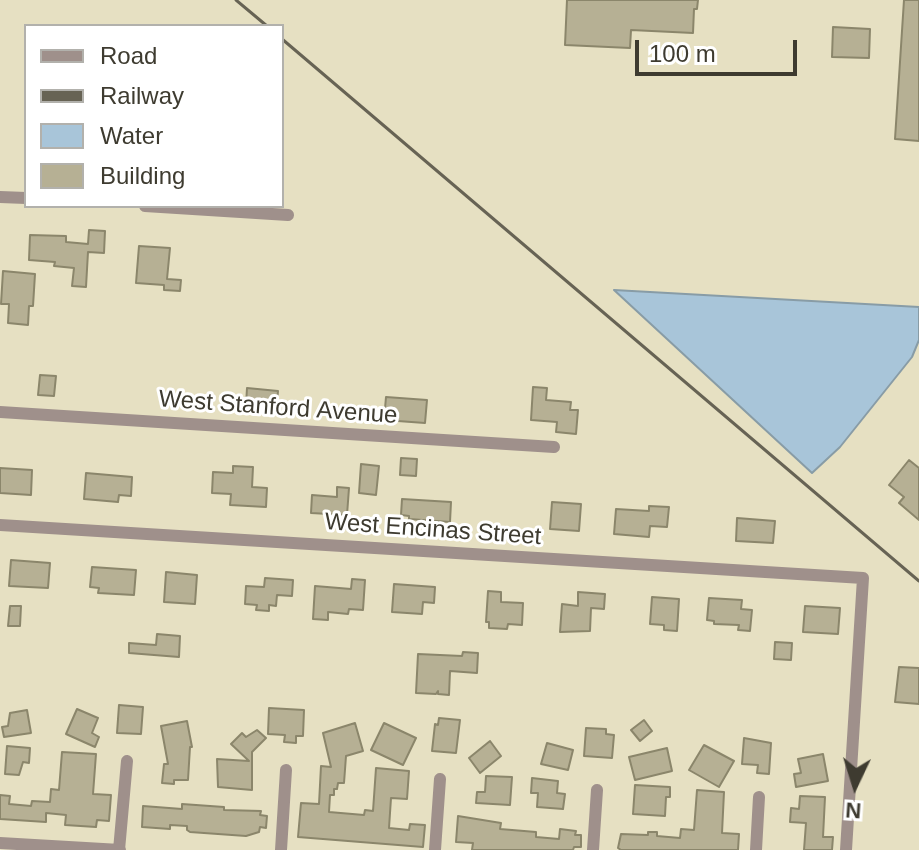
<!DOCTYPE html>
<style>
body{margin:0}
#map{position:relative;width:919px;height:850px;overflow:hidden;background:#e6e0c2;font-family:Helvetica,sans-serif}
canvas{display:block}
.legend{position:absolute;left:24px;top:24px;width:260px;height:184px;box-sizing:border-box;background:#fff;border:2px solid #b2b1ac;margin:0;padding:10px 14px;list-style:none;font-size:24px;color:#3e3b30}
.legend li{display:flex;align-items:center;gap:16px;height:40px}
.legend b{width:40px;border:2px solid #b2b1ac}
.north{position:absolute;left:815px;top:746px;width:80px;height:80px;-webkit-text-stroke:6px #fff;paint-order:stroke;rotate:184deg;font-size:22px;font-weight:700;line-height:32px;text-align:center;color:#3e3b30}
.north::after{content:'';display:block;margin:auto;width:28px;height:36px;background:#3e3b30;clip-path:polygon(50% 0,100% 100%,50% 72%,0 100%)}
.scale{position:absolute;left:635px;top:40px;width:162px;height:36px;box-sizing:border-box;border:4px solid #3e3b30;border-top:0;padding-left:10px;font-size:24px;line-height:28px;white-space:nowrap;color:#3e3b30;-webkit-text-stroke:6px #fff;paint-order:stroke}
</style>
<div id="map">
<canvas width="919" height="850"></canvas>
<ul class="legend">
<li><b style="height:10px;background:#9f908b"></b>Road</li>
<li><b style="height:10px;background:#676354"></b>Railway</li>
<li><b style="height:22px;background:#a8c5d9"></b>Water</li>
<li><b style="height:22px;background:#b6b094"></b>Building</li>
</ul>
<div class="north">N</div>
<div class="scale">100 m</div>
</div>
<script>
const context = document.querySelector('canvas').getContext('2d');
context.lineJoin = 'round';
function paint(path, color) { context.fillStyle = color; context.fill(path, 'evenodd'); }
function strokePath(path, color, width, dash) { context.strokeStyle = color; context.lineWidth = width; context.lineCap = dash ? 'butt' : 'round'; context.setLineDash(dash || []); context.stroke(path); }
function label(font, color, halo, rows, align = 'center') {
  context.font = font + ' Helvetica,sans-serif'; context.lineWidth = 6; context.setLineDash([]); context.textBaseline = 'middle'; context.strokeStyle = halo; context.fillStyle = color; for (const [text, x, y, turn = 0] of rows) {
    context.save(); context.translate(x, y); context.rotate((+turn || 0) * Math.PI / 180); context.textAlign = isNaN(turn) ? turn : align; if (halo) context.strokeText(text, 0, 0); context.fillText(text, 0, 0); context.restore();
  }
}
const water = new Path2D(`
 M614 290 919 307V340L912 357 840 447 812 473Z`);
paint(water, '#a8c5d9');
strokePath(water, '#889ca6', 2);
const building = new Path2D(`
 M567 0H698L697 9H694L693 33 631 30 630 48 565 45Z
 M904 0H919V141L895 139Z
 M833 27 870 29 869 58 832 57Z
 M89 230 105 231 104 253 88 252 86 287 72 286 74 268 54 266 55 262 29 260 30 235 66 236V242L88 244Z
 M139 246 170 248 167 279 181 280 180 291 164 290V285L136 283Z
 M3 271 35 274 33 306H29L28 325 8 323 9 304H1Z
 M40 375 56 376 54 396 38 395Z
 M533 387 547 388 546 400 571 402 570 410H578L576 434 556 432 557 422 531 420Z
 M247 388 278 391 276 414 254 412 255 406 246 405Z
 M386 397 427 400 425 423 384 420Z
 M401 458 417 459 416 476 400 475Z
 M909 460 919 468V520L899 503 904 497 889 485Z
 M361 464 379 466 376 495 359 493Z
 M233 466 253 467 252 487 267 488 266 507 230 505 231 494 212 493 213 472 233 473Z
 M0 468 32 470 31 495 0 493Z
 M86 473 132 477 131 496 119 495 118 502 84 499Z
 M337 487 349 488 347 515 311 513 312 495 337 497Z
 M402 499 451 502 450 522 409 519V516L401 515Z
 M552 502 581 504 579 531 550 529Z
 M649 506 669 507 667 527 650 526 649 537 614 534 616 509 649 511Z
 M737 518 775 521 773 543 736 541Z
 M11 560 50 563 48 588 9 586Z
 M92 567 136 570 134 595 98 593 99 588 90 587Z
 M166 572 197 575 195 604 164 602Z
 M265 578 293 580 292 596 277 595 276 606 269 605V611L256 610 257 605 245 604 246 586 264 587Z
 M352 579 365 580 363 610 349 609 348 614 328 612V620L313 619 315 586 351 589Z
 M394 584 435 587 434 603 423 602 422 614 392 612Z
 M488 591 501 592V602L523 603 522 625 508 624 507 629 489 628V622H486Z
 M578 592 605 594 604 609 591 608 590 631 560 632 562 604 578 606Z
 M652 597 679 599 677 631 664 630V625L650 624Z
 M709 598 742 600 741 609 752 610 750 631 738 630 739 625 714 624V621L707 620Z
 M10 606H21L20 626H8Z
 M805 606 840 608 838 634 803 632Z
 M157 634 180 636 179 657 129 653V643L156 645Z
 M775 642 792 643 791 660 774 659Z
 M463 652 478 653 477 673 450 671 449 695 438 694V691L436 694 416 693 418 654 462 656Z
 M899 667 919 668V704L895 702Z
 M119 705 143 707 141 734 117 733Z
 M269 708 304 710 303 736H296V743L284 742 285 735 268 734Z
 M77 709 98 718 92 733 99 737 95 747 66 734Z
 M27 710 31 733 4 737 2 727 8 726 10 713Z
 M439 718 460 720 456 753 432 751 435 724 438 725Z
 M644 720 652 731 640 741 631 730Z
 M187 721 192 747H190L188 780H174V784L162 783 164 764H168L161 726Z
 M355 723 363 751 346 756 344 783H338L337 789H334V795H330L329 812 364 815 365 810 373 811 376 768 409 771 407 799 391 798 389 828 409 830 410 824 425 825 423 847 298 837 301 803 319 804 321 766 331 767 323 733Z
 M384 723 416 738 403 765 371 750Z
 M586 728 606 729V734L614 735 612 758 584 756Z
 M257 730 266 738 252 752V790L218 787 217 759 249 761 231 744 242 733 246 737Z
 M744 738 771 743 769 774 757 773 758 765 742 764Z
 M490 741 501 756 480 773 469 758Z
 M547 743 573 750 568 770 541 764Z
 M704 745 734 761 719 787 689 770Z
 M7 746 30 748 29 763 23 762 19 775 5 774Z
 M667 748 672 771 635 780 629 757Z
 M62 752 96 754 93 794 111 795 109 821 97 820 96 827 65 825 66 815 46 813V822L0 819V795L10 796 9 804 31 806 32 801 50 802 51 789 59 790Z
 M823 754 828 781 796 787 794 774 801 773 798 759Z
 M486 776 512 777 510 805 476 803 477 792H485Z
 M532 778 558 781 557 793 565 794 563 809 537 807 538 793H531Z
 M635 785 670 787V797H666L665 816 633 814Z
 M697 790 724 792 722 833 739 834 738 850H621L618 848 621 834 648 835V832H657V836L680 838 681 829 694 830Z
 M800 796 825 797 823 837H833L832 850H804L806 823 790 822 791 808 799 809Z
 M182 804 224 807V810L261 811 260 815 267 816 266 828 260 827 259 832 246 836 190 832 187 830V826L170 825V829L142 827 143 806 182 809Z
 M458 816 501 823 500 829 536 832V837L559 839 560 829 576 831 575 835H581V847H574L573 850H472L473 843 456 842Z`);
paint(building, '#b6b094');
strokePath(building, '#8b866b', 2);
strokePath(new Path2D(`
 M0 197 26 198
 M145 206 288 215
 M0 412 554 447
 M0 525 863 578 846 850
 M0 843 120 850
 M119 850 127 761
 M281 850 286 770
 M435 850 440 779
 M593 850 597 790
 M756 850 759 797`), '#9f908b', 12);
strokePath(new Path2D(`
 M236 0 267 26
 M282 39 919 581`), '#676354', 3);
label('24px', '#3e3b30', '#fff', [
 ["West Stanford Avenue",278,408,4],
 ["West Encinas Street",433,530,4]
]);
</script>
